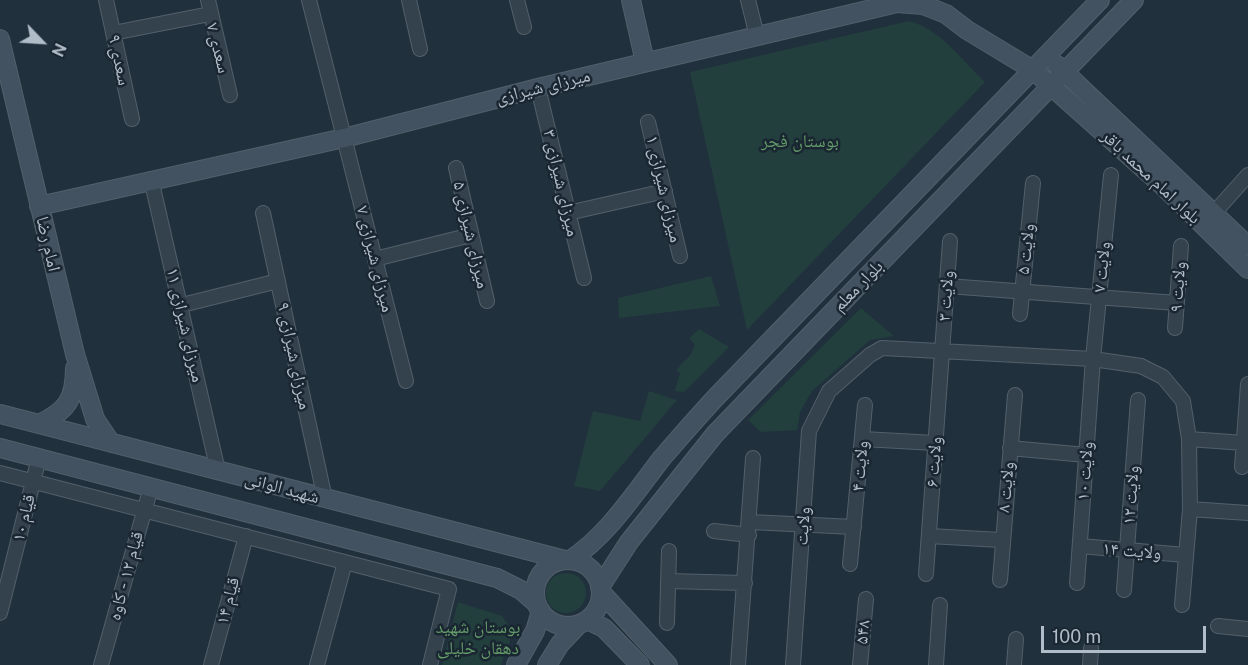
<!DOCTYPE html>
<meta charset="utf-8">
<style>
body{margin:0}
#map{position:relative;width:1248px;height:665px;overflow:hidden;background:#20313d;font-family:"Public Sans",sans-serif}
canvas{display:block}
.north{position:absolute;left:12px;top:12px;width:60px;height:60px;-webkit-text-stroke:4px #1a2732;paint-order:stroke;rotate:115deg;font-size:16px;font-weight:700;line-height:24px;text-align:center;color:#b0bdc9}
.north::after{content:'';display:block;margin:auto;width:21px;height:27px;background:#b0bdc9;clip-path:polygon(50% 0,100% 100%,50% 72%,0 100%)}
.scale{position:absolute;left:1041px;top:626px;width:165px;height:27px;box-sizing:border-box;border:3px solid #b0bdc9;border-top:0;padding-left:8px;font-size:18px;line-height:21px;white-space:nowrap;color:#b0bdc9;-webkit-text-stroke:4px #1a2732;paint-order:stroke}
</style>
<div id="map">
<canvas width="1248" height="665"></canvas>
<div class="north">N</div>
<div class="scale">100 m</div>
</div>
<script>
const context = document.querySelector('canvas').getContext('2d');
context.lineJoin = 'round';
function paint(path, color) { context.fillStyle = color; context.fill(path, 'evenodd'); }
function strokePath(path, color, width, dash) { context.strokeStyle = color; context.lineWidth = width; context.lineCap = dash ? 'butt' : 'round'; context.setLineDash(dash || []); context.stroke(path); }
function label(font, color, halo, rows, align = 'center') {
  context.font = font + ' "Public Sans","Noto Naskh Arabic",sans-serif'; context.lineWidth = 5; context.setLineDash([]); context.textBaseline = 'middle'; context.strokeStyle = halo; context.fillStyle = color; for (const [text, x, y, turn = 0] of rows) {
    context.save(); context.translate(x, y); context.rotate((+turn || 0) * Math.PI / 180); context.textAlign = isNaN(turn) ? turn : align; if (halo) context.strokeText(text, 0, 0); context.fillText(text, 0, 0); context.restore();
  }
}
paint(new Path2D(`
 M909 21C940 29 962 60 985 82L747 330 690 72Z
 M711 276 720 306 619 318 618 298Z
 M861 308 894 336 870 340 812 391 800 412 797 430 761 432 748 420Z
 M699 329 729 347 684 392 675 391 680 373 676 370 691 354 695 345 689 338Z
 M649 391 677 400 600 491 574 486 593 411 640 421Z
 M546 593a20 20 0 1 1 40 0a20 20 0 1 1-40 0Z
 M458 602 502 616 513 632 501 665H442Z`), '#223e3d');
const street = new Path2D(`
 M106 0 132 119
 M208 0 230 95
 M309 0 406 381
 M409 0 420 49
 M517 0 524 27
 M748 0 757 36
 M113 33 210 14
 M538 88 584 278
 M648 122 680 256
 M456 168 487 301
 M151 179 218 471
 M263 213 325 499
 M568 213 665 191
 M1214 213 1248 175
 M375 259 471 235
 M947 286 1177 303
 M182 305 278 281
 M1020 314 1033 183
 M1175 328 1181 246
 M863 439 935 443
 M1189 439 1244 443
 M1010 448 1086 455
 M1242 467 1248 384
 M0 473 449 589 430 665
 M1190 509 1248 513
 M750 522 854 527
 M714 531 749 535
 M929 536 1001 540
 M1080 546 1185 555
 M850 564 865 405
 M926 574 950 241
 M1000 580 1015 395
 M668 581 745 583
 M1077 583 1093 359 1111 175
 M1124 590 1138 400
 M0 613 39 458
 M667 623 669 551
 M1218 626 1248 629
 M101 665 151 487
 M211 665 246 536
 M317 665 345 562
 M738 665 753 458
 M793 665 809 431 829 391 870 355 882 348 1093 359 1141 366 1163 377 1183 401 1189 439 1190 509 1182 605
 M860 665 866 599
 M936 665 940 605
 M1014 665 1016 639
 M1090 665 1091 648`);
const secondary = new Path2D(`
 M631 0 645 62
 M0 39 75 354 95 419 111 443
 M1057 65 1248 246
 M39 206 344 138 538 88 897 3 923 5 946 14 967 30 1033 70 1162 185 1248 269
 M0 414 565 560
 M39 424C67 411 75 399 75 368
 M0 448 497 578 521 590 537 604
 M570 560C608 535 634 494 662 458 681 436 700 414 720 393L1100 0
 M535 593a33 33 0 1 1 66 0a33 33 0 1 1-66 0Z
 M600 587 629 542 715 434 1134 0
 M601 592 668 665
 M587 620 604 628 640 665
 M516 665 535 631 541 611
 M547 665 560 644 579 624`);
strokePath(street, '#53606b', 16);
strokePath(secondary, '#53606b', 20);
strokePath(street, '#34424d', 14);
strokePath(secondary, '#425260', 18);
label('18px', '#b0bdc9', '#1a2732', [
 ["سعدی ۷",218,48,76],
 ["سعدی ۹",119,60,78],
 ["میرزای شیرازی",543,87,-14],
 ["بلوار امام محمد باقر",1151,177,43],
 ["میرزای شیرازی ۳",561,183,77],
 ["میرزای شیرازی ۱",664,189,77],
 ["میرزای شیرازی ۵",471,235,77],
 ["امام رضا",48,244,77],
 ["ولایت ۵",1026,249,-84],
 ["میرزای شیرازی ۷",375,259,76],
 ["ولایت ۷",1102,267,-84],
 ["بلوار معلم",858,286,-46],
 ["ولایت ۹",1178,287,-86],
 ["ولایت ۳",946,296,-86],
 ["میرزای شیرازی ۱۱",185,325,77],
 ["میرزای شیرازی ۹",294,356,78],
 ["ولایت ۶",934,462,-86],
 ["ولایت ۴",860,466,-85],
 ["ولایت ۱۰",1085,471,-86],
 ["ولایت ۸",1006,487,-85],
 ["شهید الوانی",282,488,15],
 ["ولایت ۱۲",1131,495,-86],
 ["قیام ۱۰",24,518,-76],
 ["ولایت",803,526,-86],
 ["ولایت ۱۴",1132,551,5],
 ["قیام ۱۲ - کاوه",126,576,-75],
 ["قیام ۱۴",228,601,-75],
 ["۵۴۸",863,632,-84]
]);
label('18px', '#649c69', '#1a2732', [
 ["بوستان فجر",800,141],
 ["بوستان شهید",478,627],
 ["دهقان خلیلی",478,648]
]);
</script>
